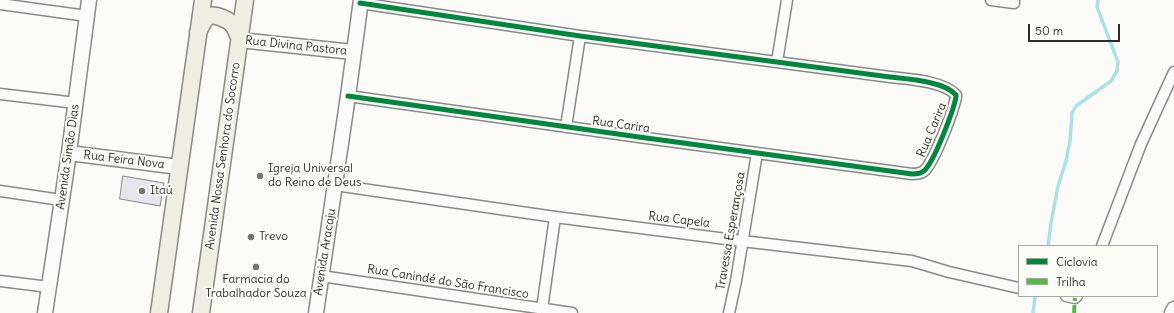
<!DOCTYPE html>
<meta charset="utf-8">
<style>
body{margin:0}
#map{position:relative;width:1174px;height:313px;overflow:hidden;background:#fcfbf8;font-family:Delius,sans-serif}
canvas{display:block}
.legend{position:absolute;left:1018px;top:245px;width:140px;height:52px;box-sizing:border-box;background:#fdfcf7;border:1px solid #a9a8a5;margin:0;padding:5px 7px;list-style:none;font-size:12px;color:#2b2b2b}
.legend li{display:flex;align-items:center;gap:8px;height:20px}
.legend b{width:20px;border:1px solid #a9a8a5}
.scale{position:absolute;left:1028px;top:24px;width:92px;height:18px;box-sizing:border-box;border:2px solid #2b2b2b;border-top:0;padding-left:5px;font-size:12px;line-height:14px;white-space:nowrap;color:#2b2b2b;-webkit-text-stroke:3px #fdfcf7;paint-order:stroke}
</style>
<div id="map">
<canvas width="1174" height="313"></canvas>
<ul class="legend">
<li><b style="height:5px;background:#00873e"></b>Ciclovia</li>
<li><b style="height:5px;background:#58b947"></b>Trilha</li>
</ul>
<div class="scale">50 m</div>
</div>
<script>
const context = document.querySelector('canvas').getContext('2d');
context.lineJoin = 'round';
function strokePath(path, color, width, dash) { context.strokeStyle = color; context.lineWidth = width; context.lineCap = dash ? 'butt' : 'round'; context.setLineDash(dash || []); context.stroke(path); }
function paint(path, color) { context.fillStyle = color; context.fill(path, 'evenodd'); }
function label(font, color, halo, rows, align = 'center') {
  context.font = font + ' Delius,sans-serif'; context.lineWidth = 4; context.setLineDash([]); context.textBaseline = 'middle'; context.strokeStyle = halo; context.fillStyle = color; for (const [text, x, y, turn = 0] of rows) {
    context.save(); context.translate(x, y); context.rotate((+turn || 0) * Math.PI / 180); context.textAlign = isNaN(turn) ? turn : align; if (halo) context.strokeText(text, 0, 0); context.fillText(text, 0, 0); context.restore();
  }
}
strokePath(new Path2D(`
 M1048 246 1051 223 1058 186 1066 161 1070 141 1072 113 1076 106 1111 81 1117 71 1118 62 1097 7 1098 0
 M1033 313 1035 298`), '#a9e2e6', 3.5);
const building = new Path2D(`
 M123 176 164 183 160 206 120 199Z`);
paint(building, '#e7e4ed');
strokePath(building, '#898987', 1);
const street = new Path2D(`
 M991 0 1014 3V0
 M0 4 87 16
 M777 62 787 0
 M0 94 76 103
 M348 96 639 137 912 174C916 174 920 174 924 171 934 162 953 112 956 97V95C944 81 907 79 890 77L580 36 360 3
 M566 127 580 36
 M335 185 555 217 742 241 912 261 949 272 1019 288
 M0 191 61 200
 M1102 246 1141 144 1174 72
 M321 276 572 313
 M0 281 49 287
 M1066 296 1075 298 1077 296
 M542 309 555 217
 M729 313 736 281 757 153`);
const secondary = new Path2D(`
 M239 40 353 52
 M69 153 179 167
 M45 313 69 153 89 0
 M316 313 348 96 361 0
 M1172 313 1174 309`);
const primary = new Path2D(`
 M198 32C201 27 204 18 210 16 216 14 229 20 233 25 236 29 237 33 239 37
 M159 313 203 0
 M201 313 245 0`);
strokePath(street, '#898987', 13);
strokePath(secondary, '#898987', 17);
strokePath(primary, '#898987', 19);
strokePath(street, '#fbfbf9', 10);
strokePath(secondary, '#fbfbf9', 14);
strokePath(primary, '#f0ede2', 16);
strokePath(new Path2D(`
 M1074 313 1075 298`), '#58b947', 4, [8, 4]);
strokePath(new Path2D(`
 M348 96 639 137 912 174C916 174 920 174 924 171 934 162 953 112 956 97V95C944 81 907 79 890 77L580 36 360 3`), '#00873e', 5);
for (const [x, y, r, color] of [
 [260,176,4,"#747473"],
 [142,191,4,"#747473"],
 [251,237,4,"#747473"],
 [256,267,4,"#747473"]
]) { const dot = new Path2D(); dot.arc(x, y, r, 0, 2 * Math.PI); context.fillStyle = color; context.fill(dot); strokePath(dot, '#fdfcf7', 1.5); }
label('12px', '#2b2b2b', '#fdfcf7', [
 ["Rua Divina Pastora",296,46,6],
 ["Rua Carira",621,125,8],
 ["Rua Carira",932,130,-67],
 ["Avenida Nossa Senhora do Socorro",223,156,-82],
 ["Avenida Simão Dias",68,157,-82],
 ["Rua Feira Nova",124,160,7],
 ["Rua Capela",679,220,7],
 ["Travessa Esperançosa",731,231,-80],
 ["Avenida Aracaju",325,252,-81],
 ["Rua Canindé do São Francisco",448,282,9]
]);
label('12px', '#2b2b2b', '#fdfcf7', [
 ["Igreja Universal",268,169],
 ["do Reino de Deus",268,183],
 ["Itaú",150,191],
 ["Trevo",259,237],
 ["Farmacia do",256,280,"center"],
 ["Trabalhador Souza",256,294,"center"]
], 'left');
</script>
